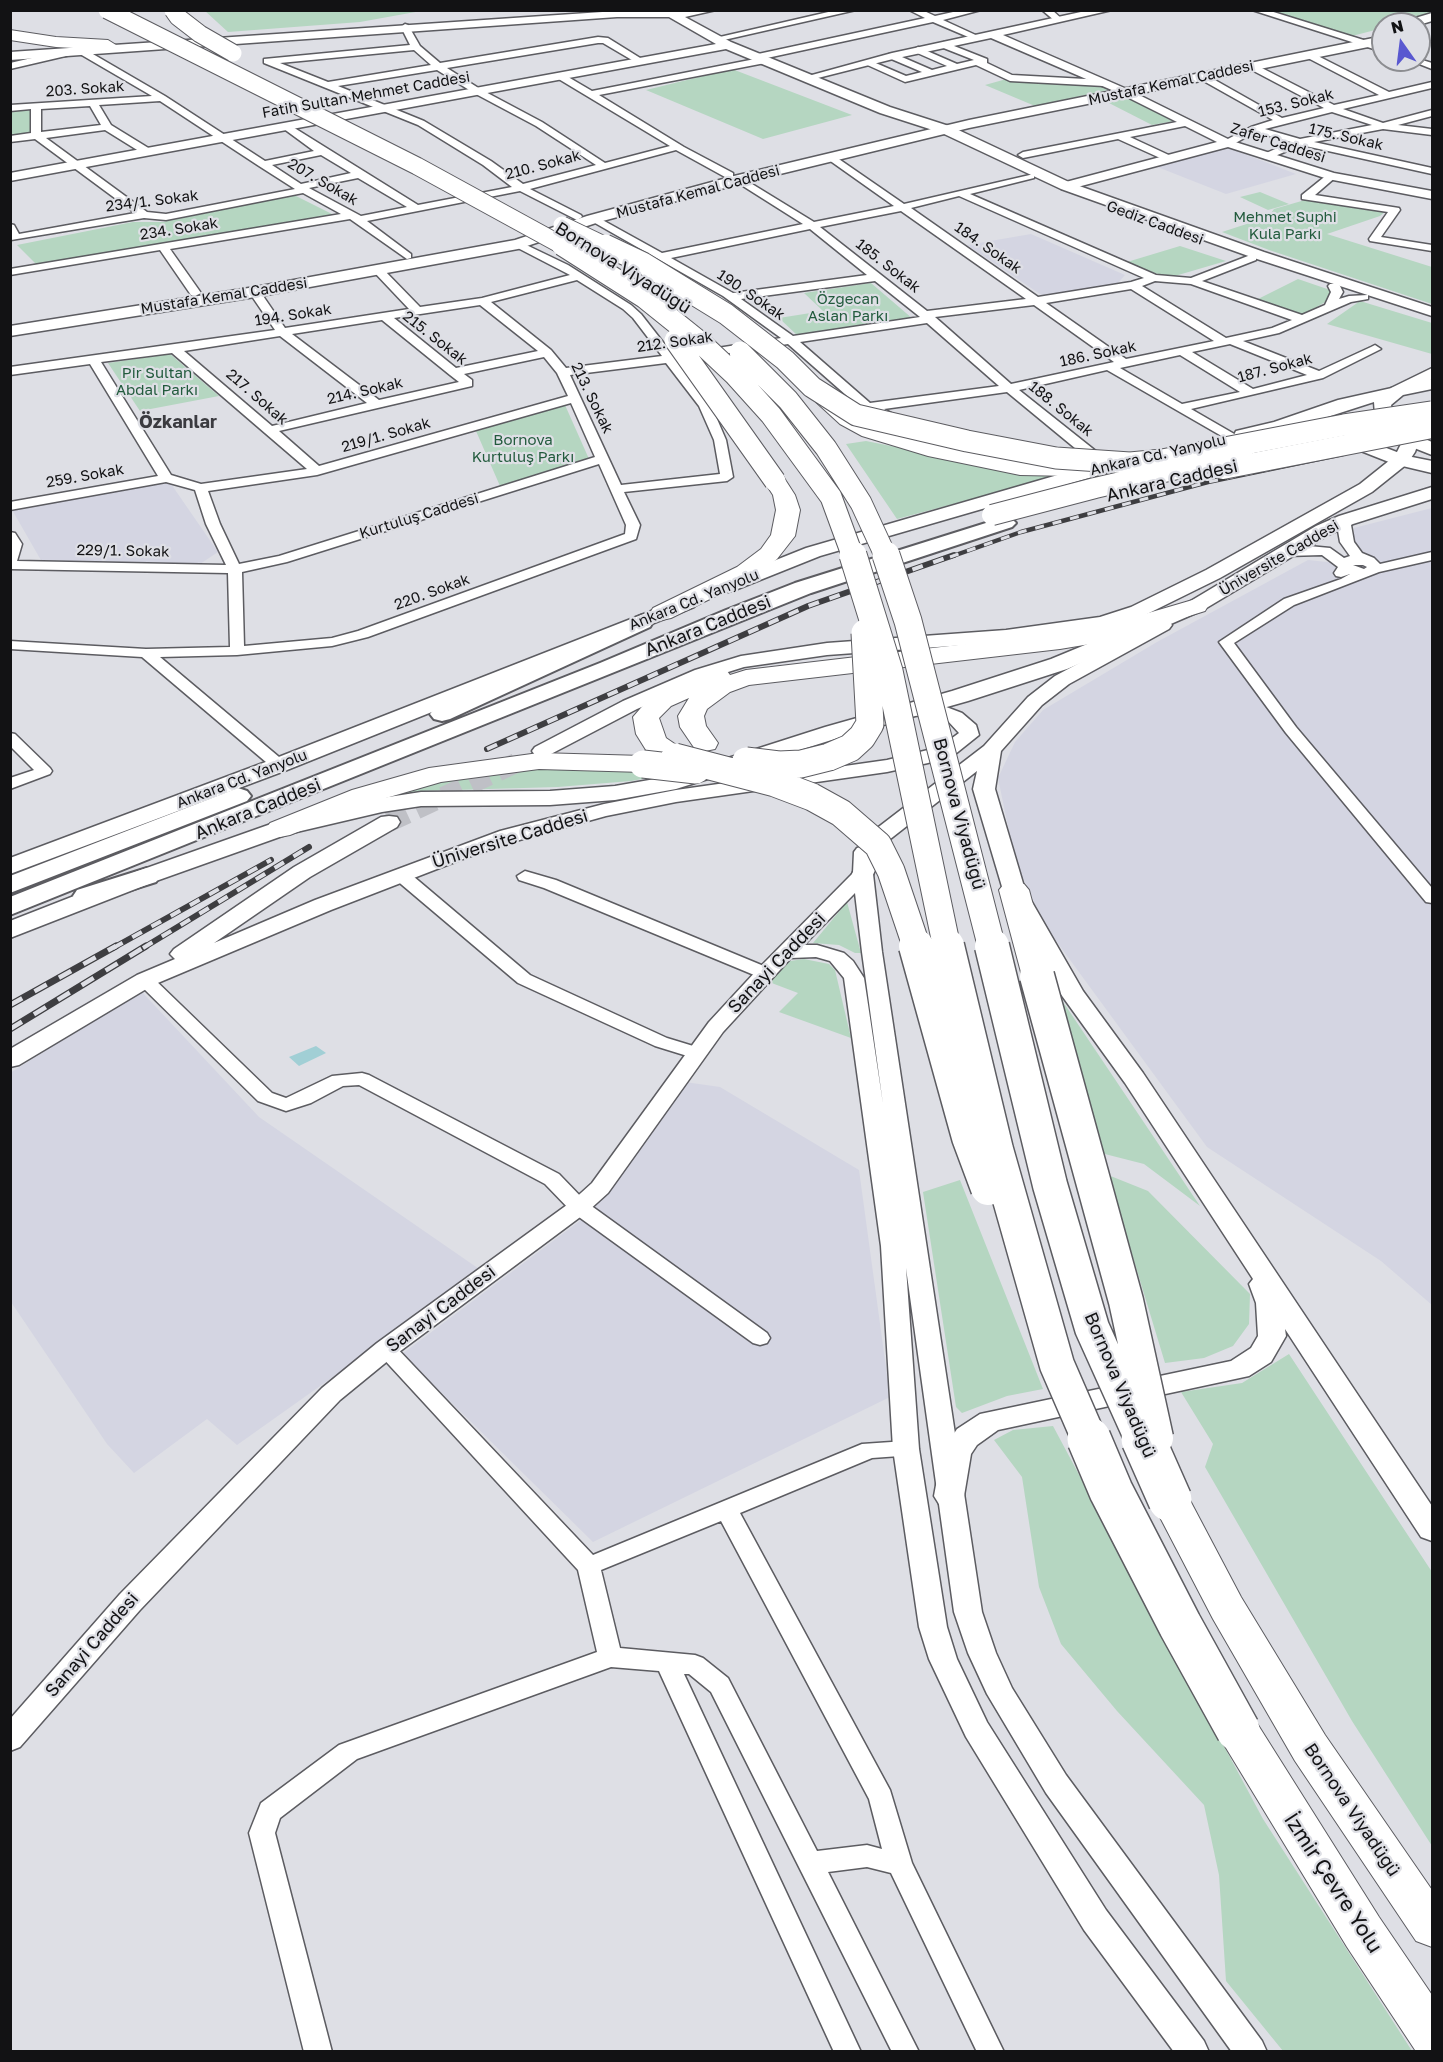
<!DOCTYPE html>
<html>
<head>
<meta charset="utf-8">
<style>
  body { margin:0 }
  #map { position:relative; width:1443px; height:2062px; overflow:hidden; background:#dedfe5; font-family:"Golos Text",sans-serif }
  canvas { display:block }
  .frame { position:absolute; inset:0; border:12px solid #121214; pointer-events:none }
  .north { position:absolute; left:1371px; top:12px; width:60px; height:60px; box-sizing:border-box; background:#dedfe5; border:2px solid #8c8d91; border-radius:50%; rotate:346deg; font-size:16px; font-weight:700; line-height:24px; text-align:center; color:#121214 }
  .north::after { content:''; display:block; margin:auto; width:21px; height:27px; background:#5958d0; clip-path:polygon(50% 0,100% 100%,50% 72%,0 100%) }
</style>
</head>
<body>
<div id="map">
<canvas width="1443" height="2062"></canvas>
<div class="frame"></div>
<div class="north">N</div>
</div>
<script>
const c = document.querySelector('canvas').getContext('2d');
c.lineJoin = 'round';
function fillPath(path, color) { c.fillStyle = color; c.fill(path, 'evenodd'); }
const shape = rows => new Path2D(rows.map(r => 'M' + r).join(''));
function strokePath(path, color, width, dash) { c.strokeStyle = color; c.lineWidth = width; c.lineCap = dash ? 'butt' : 'round'; c.setLineDash(dash || []); c.stroke(path); }
function label(font, color, halo, rows, align = 'center') {
  c.font = font + ' "Golos Text",sans-serif'; c.lineWidth = 4.5; c.setLineDash([]); c.textBaseline = 'middle'; c.strokeStyle = halo; c.fillStyle = color; for (const [text, x, y, turn = 0] of rows) {
    c.save(); c.translate(x, y); c.rotate((+turn || 0) * Math.PI / 180); c.textAlign = isNaN(turn) ? turn : align; if (halo) c.strokeText(text, 0, 0); c.fillText(text, 0, 0); c.restore();
  }
}
fillPath(shape([
  [1224,146,1296,174,1226,194,1155,166],
  [1031,234,1125,275,1118,283,1043,296,967,245],
  [169,481,218,552,200,564,42,562,11,508],
  [1432,508,1432,1305,1381,1261,1207,1147,1043,923,1015,860,998,778,1015,742,1043,710,1157,642,1308,560,1327,562,1357,552,1354,543,1354,528],
  [141,991,259,1117,482,1271,237,1445,207,1419,134,1473,107,1444,11,1302,10,1073],
  [685,1082,720,1087,859,1170,890,1397,593,1542,402,1354,581,1220]
]), '#d4d5e2');
fillPath(shape([
  [1432,10,1432,14,1396,24,1383,24,1383,28,1352,36,1308,26,1259,11],
  [205,11,421,11,360,22,228,32],
  [732,69,852,115,763,139,646,90],
  [1010,78,1104,83,1117,88,1035,106,985,85],
  [1128,98,1174,121,1152,125,1107,102],
  [32,110,35,134,11,136,11,111],
  [1260,192,1289,204,1268,210,1240,197],
  [294,195,336,216,37,265,17,245,133,222,163,222],
  [1305,200,1386,211,1380,216,1327,234,1432,267,1432,304,1269,250,1222,232,1268,217,1274,209],
  [1180,246,1226,261,1168,278,1127,262],
  [1298,279,1333,291,1327,301,1301,316,1256,300],
  [871,283,913,319,799,337,779,318,823,311,804,293],
  [1360,301,1432,323,1432,354,1327,324],
  [170,354,219,396,140,411,108,363],
  [565,405,589,459,500,486,476,431],
  [866,441,1021,472,1066,474,897,519,846,444],
  [562,763,664,775,631,781,558,787,421,791,378,799,410,785],
  [847,902,861,953,855,953,839,945,813,943],
  [804,959,829,964,835,970,851,1038,779,1012,798,993,769,982,790,961],
  [1049,981,1200,1206,1144,1164,1097,1152],
  [1108,1175,1148,1191,1250,1294,1249,1324,1233,1346,1204,1358,1165,1363],
  [960,1180,1043,1389,1007,1396,962,1413,956,1407,923,1192],
  [1289,1354,1432,1572,1432,1846,1352,1721,1205,1467,1213,1444,1181,1392,1242,1383],
  [1053,1426,1263,1819,1412,2051,1283,2051,1226,1981,1219,1875,1204,1805,1117,1711,1061,1644,1039,1587,1022,1477,994,1440,1013,1430]
]), '#b5d6c1');
fillPath(shape([
  [316,1046,326,1053,299,1066,289,1057]
]), '#a1cfd5');
strokePath(shape([
  [389,822,518,762]
]), '#bfc0c6', 20, [20, 10]);
const minor = shape([
  [837,10,856,10,715,42,711,39,837,10],
  [909,10,922,10,935,16,962,10,981,10,943,20,980,37,973,39,933,22,767,58,770,60,765,63,599,95,684,147,733,173,733,177,725,177,676,150,530,189,581,215,582,217,577,220,520,191,367,221,411,254,411,258,407,259,350,219,170,249,201,293,195,296,191,295,160,250,10,275,10,269,341,214,303,193,166,220,144,218,11,240,10,224,14,225,19,234,135,213,35,139,10,142,10,136,31,133,31,109,10,111,10,105,152,96,80,54,80,50,86,50,165,96,265,161,314,151,280,126,288,124,418,205,512,187,483,165,418,125,264,63,264,59,410,45,401,27,405,24,408,25,420,46,440,63,598,37,608,38,645,61,637,63,603,43,598,43,447,68,480,89,542,122,605,163,670,146,557,78,557,74,563,74,592,91,755,59,753,57,758,54,925,18,909,10],
  [414,50,431,65,328,82,280,63,414,50],
  [437,70,474,93,536,126,596,165,523,184,491,161,424,121,338,86,437,70],
  [160,101,259,166,295,189,166,214,147,212,46,138,105,130,142,153,150,153,150,149,111,125,99,105,160,101],
  [90,106,101,125,41,132,41,109,90,106],
  [321,155,351,173,301,184,272,165,321,155],
  [358,178,407,207,361,216,309,188,358,178],
  [1042,10,1052,10,1062,19,1055,21,1042,10],
  [1252,10,1267,10,1383,46,1383,52,1252,10],
  [944,42,987,59,987,63,1012,75,1104,80,1109,83,1104,86,1010,81,976,65,905,82,863,63,871,61,906,76,922,72,889,58,889,54,895,54,932,70,947,66,915,52,913,50,918,47,957,64,974,60,941,47,939,45,944,42],
  [67,50,70,51,70,55,10,69,10,63,67,50],
  [1306,53,1312,53,1389,92,1432,82,1432,88,1343,109,1383,123,1432,110,1432,116,1398,125,1432,129,1432,135,1383,129,1314,142,1432,168,1432,174,1301,145,1268,159,1264,158,1264,154,1291,142,1255,132,1232,145,1224,145,1224,141,1251,127,1273,120,1200,79,1200,75,1206,75,1282,118,1324,108,1248,68,1248,64,1254,64,1334,105,1379,95,1306,57,1306,53],
  [1332,112,1372,125,1300,139,1265,129,1332,112],
  [1419,59,1432,63,1432,69,1409,60,1419,59],
  [1187,120,1192,123,1190,125,1130,137,1173,157,1174,159,1169,162,1118,139,1023,158,1018,155,1023,152,1187,120],
  [833,155,904,204,1034,174,1034,178,970,194,1156,275,1191,278,1248,256,1256,256,1256,260,1202,281,1302,315,1325,305,1331,292,1328,286,1330,284,1338,284,1340,286,1343,292,1339,299,1349,296,1368,295,1368,299,1351,302,1279,333,1243,341,1319,371,1371,347,1375,345,1381,349,1323,378,1191,409,1236,435,1238,438,1236,441,1232,442,1107,370,1019,390,1097,452,1098,455,1092,459,1087,458,1007,392,884,409,893,414,887,418,863,410,788,344,677,361,711,405,726,440,733,477,727,481,624,492,640,525,636,539,368,637,332,646,237,655,160,657,285,762,287,765,279,770,273,768,142,657,10,649,10,641,146,649,230,647,228,573,10,569,10,532,15,533,22,544,17,561,226,565,206,524,195,490,166,482,10,510,10,502,158,476,90,364,10,375,10,367,275,330,249,292,255,289,259,290,285,328,409,309,374,272,372,270,378,267,382,268,420,307,482,298,570,275,514,246,513,244,518,241,568,265,631,305,641,314,673,355,781,338,723,296,588,219,593,216,597,217,662,253,803,224,735,181,734,179,739,176,814,222,894,206,829,160,829,156,833,155],
  [959,196,1144,278,1131,282,1038,297,911,208,959,196],
  [901,211,1026,299,927,311,820,227,901,211],
  [810,229,867,275,733,293,671,258,810,229],
  [577,280,623,309,633,318,662,356,566,368,551,350,491,302,577,280],
  [875,281,920,317,793,336,741,299,875,281],
  [1155,281,1191,284,1292,320,1272,328,1226,338,1142,286,1155,281],
  [1131,289,1214,341,1126,359,1046,303,1131,289],
  [480,305,538,351,456,368,394,318,480,305],
  [1034,305,1114,362,1011,384,935,317,1034,305],
  [382,320,450,375,459,382,379,400,292,334,382,320],
  [927,323,999,386,870,403,800,342,927,323],
  [280,336,367,403,272,426,184,351,280,336],
  [1230,344,1307,375,1253,389,1192,352,1230,344],
  [172,353,265,433,307,469,201,484,171,475,101,362,172,353],
  [1180,355,1240,392,1182,404,1120,368,1180,355],
  [544,357,557,373,568,396,319,466,279,431,472,386,472,380,464,374,544,357],
  [666,363,699,406,714,440,720,474,621,485,570,375,666,363],
  [571,403,595,457,279,556,239,564,220,524,208,491,317,475,571,403],
  [599,464,626,525,625,534,358,631,332,638,244,646,242,572,287,562,599,464],
  [1328,174,1337,176,1315,195,1399,208,1400,210,1381,237,1432,245,1432,251,1370,241,1369,239,1388,212,1302,199,1302,195,1328,174],
  [1346,516,1353,520,1351,525,1354,542,1362,553,1374,558,1380,564,1432,552,1432,560,1379,572,1294,605,1234,643,1296,727,1432,888,1432,903,1426,902,1286,733,1219,642,1284,599,1341,579,1350,574,1341,577,1336,576,1334,573,1338,567,1322,555,1286,556,1279,552,1286,548,1309,546,1330,548,1344,558,1350,556,1340,542,1337,525,1341,517,1346,516],
  [1353,565,1363,565,1367,567,1364,569,1353,565],
  [10,733,15,734,50,768,52,771,50,774,10,789,10,778,34,770,10,746,10,733],
  [401,870,407,871,530,975,667,1038,703,1049,706,1053,703,1057,697,1059,655,1046,518,983,395,879,393,875,401,870],
  [525,871,556,880,771,969,774,973,771,977,765,978,759,977,544,888,519,880,517,876,525,871],
  [145,975,151,976,272,1093,286,1098,332,1076,362,1073,369,1075,559,1174,586,1202,767,1333,770,1338,767,1343,760,1345,753,1343,572,1212,545,1184,359,1085,343,1086,311,1103,286,1111,258,1101,139,984,136,980,139,976,145,975],
  [386,1342,393,1344,593,1555,862,1444,906,1441,914,1443,917,1449,914,1455,872,1458,740,1513,890,1790,912,1863,1004,2052,977,2052,891,1873,867,1867,828,1872,919,2052,892,2052,711,1692,689,1674,684,1674,861,2052,834,2052,659,1671,611,1667,357,1759,280,1818,275,1833,332,2052,304,2052,249,1833,261,1803,339,1745,597,1652,578,1570,379,1354,376,1349,379,1344,386,1342],
  [721,1521,869,1799,882,1849,867,1845,817,1851,728,1678,703,1658,695,1655,620,1648,601,1570,721,1521]
]);
const tertiary = shape([
  [1090,10,1112,10,1003,35,1129,90,1232,141,1334,173,1432,191,1432,199,1328,179,1228,147,1070,189,1062,189,1062,183,1217,142,1121,94,991,38,893,59,806,81,801,78,892,53,1090,10],
  [864,846,871,848,874,852,873,874,882,952,982,1612,996,1653,1012,1688,1066,1775,1262,2041,1267,2052,1232,2052,1046,1793,987,1694,968,1653,954,1612,906,1268,919,1449,947,1627,957,1659,987,1722,1106,1910,1204,2041,1209,2052,1174,2052,1084,1930,966,1737,929,1659,919,1627,893,1449,881,1246,844,978,830,961,816,957,791,958,723,1032,608,1193,587,1212,395,1355,340,1400,140,1610,20,1747,10,1751,10,1719,120,1594,322,1388,377,1343,571,1202,592,1183,709,1022,758,969,853,873,854,852,857,848,864,846],
  [855,893,862,952,883,1104,864,978,853,961,844,953,817,945,804,945,855,893]
]);
const secondary = shape([
  [716,10,685,17,731,42,890,107,952,127,1071,183,1264,252,1432,307,1432,316,1254,258,1061,189,942,133,880,113,726,49,10,181,10,173,716,44,669,17,617,17,10,60,10,52,617,11,716,10],
  [1432,368,1432,379,1403,394,1397,396,1389,391,1391,388,1432,368],
  [1411,435,1419,440,1415,452,1407,464,1372,492,1220,578,1145,615,1103,628,1006,642,827,655,744,667,709,678,637,709,549,755,542,757,535,755,532,751,535,747,623,701,695,670,741,656,827,643,1006,630,1100,617,1131,607,1206,570,1360,484,1395,456,1405,436,1411,435],
  [1162,619,1169,621,1172,625,1169,629,1069,684,1042,705,1001,751,995,789,1025,890,1083,991,1143,1073,1432,1506,1432,1541,1421,1537,1285,1329,1286,1336,1271,1362,1249,1376,998,1430,977,1445,971,1454,964,1496,959,1504,949,1507,939,1504,934,1496,942,1452,957,1429,980,1414,1231,1361,1251,1348,1258,1336,1256,1303,1249,1284,1253,1279,1125,1083,1060,993,1003,890,973,789,977,771,889,840,871,879,863,881,855,879,852,874,872,832,984,746,1028,697,1055,676,1162,619],
  [913,705,941,705,962,713,976,725,979,735,954,755,928,763,887,772,676,802,606,816,516,841,468,857,331,910,153,985,19,1065,10,1067,10,1049,137,975,175,959,170,954,174,949,294,867,381,817,389,816,397,817,400,822,397,827,310,877,214,943,315,900,500,831,604,804,676,790,887,760,940,747,959,733,948,721,938,717,906,715,903,711,906,707,913,705]
]);
const primary = shape([
  [1432,13,1432,21,1419,25,1403,24,1405,21,1432,13],
  [1383,36,1383,44,969,128,743,183,599,222,518,249,255,297,10,336,10,326,255,287,515,240,587,216,734,176,969,120,1383,36],
  [1432,379,1432,389,1403,395,1391,405,1393,414,1402,424,1418,436,1432,442,1432,455,1404,444,1388,432,1375,415,1374,402,1287,430,1243,441,1236,439,1234,435,1236,431,1274,422,1338,400,1432,379],
  [1340,430,1407,456,1432,461,1432,473,1394,464,1333,440,1331,436,1333,432,1340,430],
  [1106,461,1113,463,1116,467,1113,471,820,556,735,590,728,592,721,590,718,586,721,582,806,548,1106,461],
  [1432,487,1432,499,1353,524,1330,534,1203,610,1067,669,968,701,841,737,676,789,615,800,550,805,421,806,382,812,288,834,156,881,10,938,10,921,138,871,271,824,382,798,421,792,550,791,615,786,672,776,825,727,952,691,1051,659,1189,602,1316,526,1339,516,1432,487],
  [687,597,694,599,698,603,694,607,287,770,10,874,10,858,271,760,687,597]
]);
const trunk = shape([
  [1005,517,1012,519,1016,523,1012,527,811,593,10,915,10,897,600,663,726,610,795,583,1005,517],
  [642,615,650,617,653,622,650,627,450,719,442,721,434,719,430,714,434,709,642,615],
  [238,788,247,791,251,796,247,801,10,893,10,876,238,788],
  [147,868,156,870,160,876,156,882,86,904,77,902,73,896,77,890,147,868]
]);
const motorway = shape([
  [10,30,56,37,108,40,116,45,108,50,56,47,10,40,10,30],
  [827,396,835,397,856,414,878,426,933,443,1020,461,1074,462,1111,456,1119,458,1122,463,1119,468,1074,476,1020,475,928,456,862,436,840,424,816,402,819,397,827,396],
  [775,474,783,476,786,481,795,495,800,510,795,536,777,559,755,577,671,618,662,620,653,618,650,613,653,608,737,567,761,549,771,535,776,510,773,495,764,481,767,476,775,474],
  [1196,599,1205,601,1208,606,1205,611,1108,641,1060,649,749,685,730,692,707,709,704,716,706,726,718,743,715,749,705,751,695,749,680,727,678,716,689,698,671,706,659,718,666,738,685,751,689,757,685,763,675,765,665,763,646,750,636,734,633,717,653,694,718,668,727,671,730,675,746,670,1060,633,1104,626,1196,599],
  [539,753,643,756,653,758,657,764,653,770,643,772,539,769,441,782,372,802,290,835,280,837,270,835,266,829,270,823,352,790,429,768,539,753],
  [1014,881,1024,884,1029,890,1052,976,1048,982,1037,985,1026,982,1022,976,999,890,1004,884,1014,881],
  [1170,1485,1184,1489,1241,1597,1325,1735,1432,1890,1432,1947,1416,1941,1295,1761,1213,1619,1151,1500,1156,1489,1170,1485],
  [1238,1712,1253,1717,1379,1917,1432,1995,1432,2052,1415,2050,1347,1947,1223,1743,1217,1730,1223,1717,1238,1712]
]);
strokePath(minor, '#5c5c61', 3);
strokePath(tertiary, '#5c5c61', 3);
strokePath(secondary, '#5c5c61', 3);
strokePath(primary, '#5c5c61', 3);
strokePath(trunk, '#5c5c61', 4);
strokePath(motorway, '#5c5c61', 2);
fillPath(minor, '#fff');
fillPath(tertiary, '#fff');
fillPath(secondary, '#fff');
fillPath(primary, '#fff');
fillPath(trunk, '#fff');
fillPath(motorway, '#fff');
const railFar2 = shape([
  [950,557,1021,532,1208,482,1343,454]
]);
const railFar1 = shape([
  [487,749,808,606,954,555],
  [113,948,271,860],
  [143,948,309,847]
]);
const rail = shape([
  [10,1005,116,946],
  [10,1029,146,946]
]);
strokePath(railFar2, '#3e3e41', 4.5);
strokePath(railFar1, '#3e3e41', 6);
strokePath(rail, '#3e3e41', 7);
strokePath(railFar2, '#dedfe5', 3, [9]);
strokePath(railFar1, '#dedfe5', 4, [11]);
strokePath(rail, '#dedfe5', 4.5, [14]);
const trunkBridge = shape([
  [1223,469,1432,428],
  [992,515,1095,488,1242,454]
]);
const motorwayBridgeFar4 = shape([
  [107,10,417,166,565,247],
  [173,10,178,17,200,34,233,53],
  [562,225,608,247]
]);
const motorwayBridgeFar3 = shape([
  [562,245,645,298,701,343,734,374,771,415,831,497,853,557],
  [605,245,643,263,726,314,785,360,812,387,856,415,967,441,1056,458,1130,463,1162,460,1344,425,1432,412],
  [675,340,775,481],
  [740,352,788,400,826,448,861,503,886,557]
]);
const motorwayBridgeFar2 = shape([
  [853,555,889,671,947,948],
  [886,555,908,621,992,948],
  [675,757,775,783,812,797,841,813,878,845,891,871,917,948],
  [746,761,779,765,801,764,829,757,850,748,862,737,870,724,865,633],
  [643,764,696,770]
]);
const motorwayBridgeFar1 = shape([
  [916,946,969,1137,988,1188],
  [947,946,996,1150,1057,1365,1090,1441],
  [992,946,1050,1185,1092,1328,1143,1441],
  [1037,976,1126,1301,1156,1438]
]);
const motorwayBridge = shape([
  [1089,1439,1111,1491,1180,1625,1238,1730],
  [1143,1439,1170,1500]
]);
strokePath(trunkBridge, '#5c5c61', 22, []);
strokePath(motorwayBridgeFar4, '#5c5c61', 19, []);
strokePath(motorwayBridgeFar3, '#5c5c61', 23, []);
strokePath(motorwayBridgeFar2, '#5c5c61', 29, []);
strokePath(motorwayBridgeFar1, '#5c5c61', 37, []);
strokePath(motorwayBridge, '#5c5c61', 46, []);
strokePath(trunkBridge, '#fff', 20);
strokePath(motorwayBridgeFar4, '#fff', 17);
strokePath(motorwayBridgeFar3, '#fff', 21);
strokePath(motorwayBridgeFar2, '#fff', 27);
strokePath(motorwayBridgeFar1, '#fff', 34);
strokePath(motorwayBridge, '#fff', 43);
label('15px', '#121214', '#dedfe5', [
  ["Mustafa Kemal Caddesi",1171,83,-12],
  ["203. Sokak",85,89,-4],
  ["Fatih Sultan Mehmet Caddesi",366,95,-10],
  ["153. Sokak",1296,103,-14],
  ["175. Sokak",1346,137,13],
  ["Zafer Caddesi",1278,143,18],
  ["210. Sokak",543,165,-15],
  ["207. Sokak",323,182,30],
  ["Mustafa Kemal Caddesi",698,192,-15],
  ["234/1. Sokak",152,201,-7],
  ["Gediz Caddesi",1155,223,20],
  ["234. Sokak",179,229,-9],
  ["184. Sokak",988,248,35],
  ["185. Sokak",888,266,38],
  ["190. Sokak",751,295,34],
  ["Mustafa Kemal Caddesi",224,296,-9],
  ["194. Sokak",293,315,-9],
  ["215. Sokak",435,338,38],
  ["212. Sokak",675,342,-8],
  ["186. Sokak",1098,354,-12],
  ["187. Sokak",1275,368,-15],
  ["214. Sokak",365,391,-13],
  ["217. Sokak",257,397,41],
  ["213. Sokak",592,398,64],
  ["188. Sokak",1061,409,39],
  ["219/1. Sokak",386,435,-16],
  ["Ankara Cd. Yanyolu",1158,455,-13],
  ["259. Sokak",85,476,-10],
  ["Kurtuluş Caddesi",419,516,-17],
  ["229/1. Sokak",123,551,1],
  ["Üniversite Caddesi",1279,558,-30],
  ["220. Sokak",432,592,-20],
  ["Ankara Cd. Yanyolu",694,600,-22],
  ["Ankara Cd. Yanyolu",242,779,-21]
]);
label('15px', '#225b3d', '#dedfe5', [
  ["Mehmet Suphi",1285,217],
  ["Kula Parkı",1285,234],
  ["Özgecan",848,299],
  ["Aslan Parkı",848,316],
  ["Pir Sultan",157,373],
  ["Abdal Parkı",157,390],
  ["Bornova",523,440],
  ["Kurtuluş Parkı",523,457]
]);
label('18px', '#121214', '#dedfe5', [
  ["Bornova Viyadüğü",623,268,32],
  ["Ankara Caddesi",1172,481,-13],
  ["Ankara Caddesi",708,626,-22],
  ["Ankara Caddesi",258,809,-22],
  ["Bornova Viyadüğü",959,814,75],
  ["Üniversite Caddesi",510,839,-17],
  ["Sanayi Caddesi",777,963,-46],
  ["Sanayi Caddesi",441,1309,-37],
  ["Bornova Viyadüğü",1120,1385,67],
  ["Sanayi Caddesi",92,1645,-49],
  ["Bornova Viyadüğü",1352,1810,56]
]);
label('bold 18px', '#3b3b40', '#dedfe5', [
  ["Özkanlar",178,422]
]);
label('21px', '#121214', '#dedfe5', [
  ["İzmir Çevre Yolu",1333,1883,57]
]);
</script>
</body>
</html>
